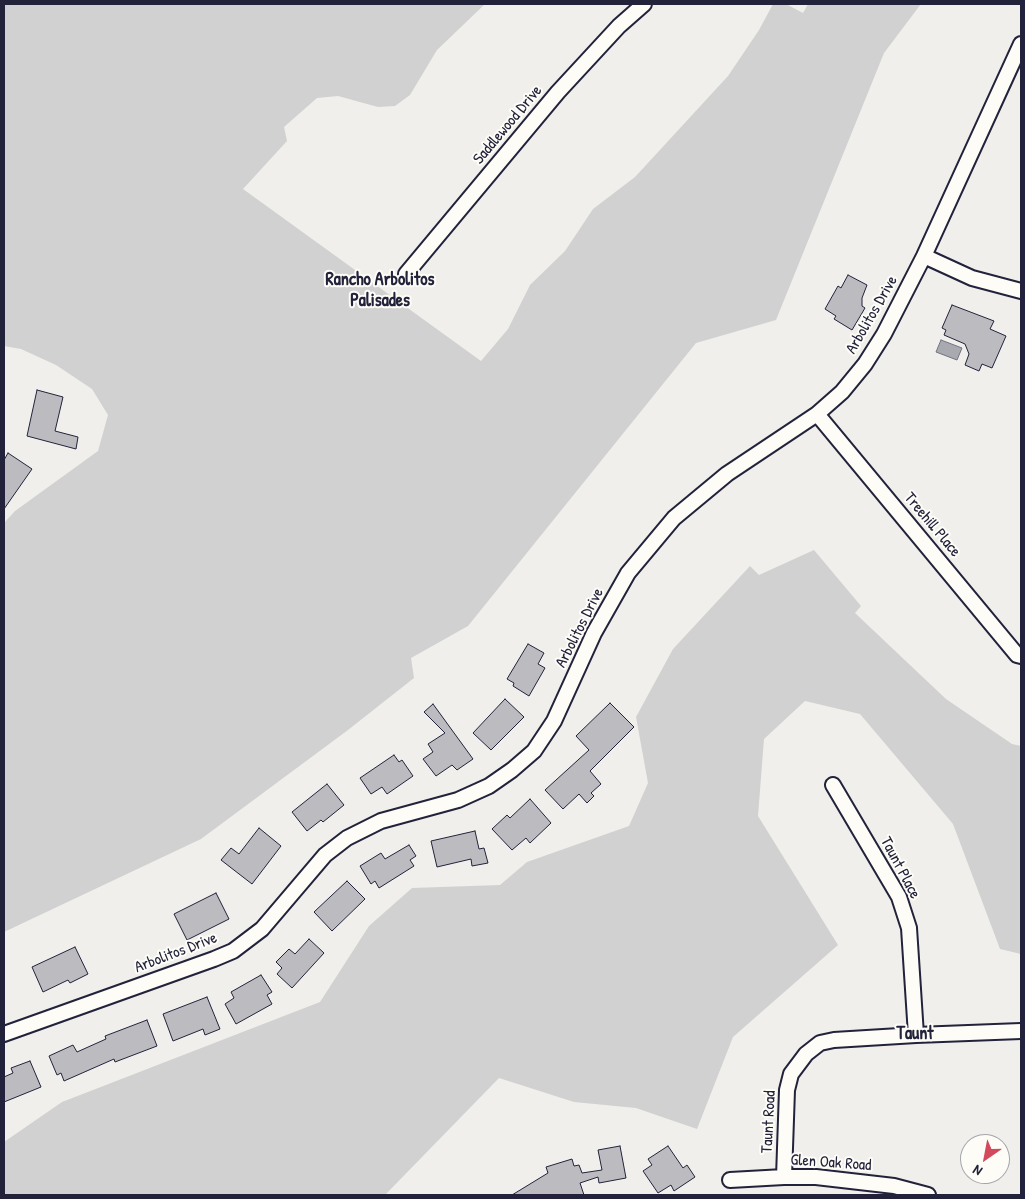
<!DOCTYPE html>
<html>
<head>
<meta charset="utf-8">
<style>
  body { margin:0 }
  #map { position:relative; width:1025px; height:1199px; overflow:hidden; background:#f0efec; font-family:"Patrick Hand",sans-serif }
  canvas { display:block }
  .frame { position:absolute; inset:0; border:5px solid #22223b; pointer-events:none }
  .north { position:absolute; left:960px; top:1134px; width:50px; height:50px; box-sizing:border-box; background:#fdfcf7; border:1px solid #a5a5ac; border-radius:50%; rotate:213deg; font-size:14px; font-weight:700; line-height:20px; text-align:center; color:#22223b }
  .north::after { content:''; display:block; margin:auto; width:18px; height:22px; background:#d1495b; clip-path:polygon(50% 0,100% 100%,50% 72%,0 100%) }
</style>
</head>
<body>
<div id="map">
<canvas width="1025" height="1199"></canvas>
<div class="frame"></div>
<div class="north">N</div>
</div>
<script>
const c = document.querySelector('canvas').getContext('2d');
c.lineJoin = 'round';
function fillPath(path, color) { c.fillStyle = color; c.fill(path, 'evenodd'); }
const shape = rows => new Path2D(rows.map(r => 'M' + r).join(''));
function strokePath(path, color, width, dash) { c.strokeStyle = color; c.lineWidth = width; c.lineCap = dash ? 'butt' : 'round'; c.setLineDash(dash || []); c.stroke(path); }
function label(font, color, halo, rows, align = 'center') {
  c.font = font + ' "Patrick Hand",sans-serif'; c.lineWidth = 4; c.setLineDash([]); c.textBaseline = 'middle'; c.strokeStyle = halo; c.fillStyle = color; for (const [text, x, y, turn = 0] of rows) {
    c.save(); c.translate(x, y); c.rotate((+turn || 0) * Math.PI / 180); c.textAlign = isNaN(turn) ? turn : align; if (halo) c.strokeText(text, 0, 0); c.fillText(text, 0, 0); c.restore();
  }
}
fillPath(shape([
  [4,4,485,4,437,50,410,95,395,106,378,107,338,96,317,98,284,127,287,141,243,189,481,361,508,329,530,285,565,251,593,209,635,177,728,76,759,30,773,4,786,4,803,13,808,4,921,4,884,53,776,320,696,343,468,626,411,658,414,678,348,730,201,839,4,932,4,523,15,511,98,451,108,415,92,389,56,365,21,349,4,346],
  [814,550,861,606,855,613,946,699,1012,744,1021,746,1021,954,1000,949,953,824,860,714,805,701,764,739,758,816,838,945,733,1037,697,1129,636,1108,574,1102,499,1078,385,1195,4,1195,4,1142,62,1102,320,1002,369,926,412,888,500,885,527,862,629,826,648,783,636,717,673,649,750,566,759,575]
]), '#d2d1d1');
const water = shape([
  [941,340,962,348,957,360,936,352,941,340]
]);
fillPath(water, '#a9a9b0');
strokePath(water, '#737381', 1);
const building = shape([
  [848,275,867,285,862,298,862,306,865,308,852,330,834,319,836,316,825,309,838,286,841,288,848,275],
  [952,305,994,321,990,329,1006,336,992,368,982,364,979,371,965,365,969,354,965,344,944,335,946,330,942,328,952,305],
  [37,390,63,397,55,431,78,437,76,449,27,436,37,390],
  [8,453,32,469,4,509,4,460,8,453],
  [528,644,544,653,538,664,545,668,529,696,513,686,514,683,507,679,528,644],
  [505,699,524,717,491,750,473,733,505,699],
  [610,703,634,727,590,771,601,784,591,793,594,796,587,803,579,794,563,809,545,790,589,750,576,736,610,703],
  [433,704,473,759,457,770,452,765,436,776,423,759,433,752,428,744,445,733,424,712,433,704],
  [394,755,399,762,402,760,413,776,387,794,382,787,371,794,360,778,394,755],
  [327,784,344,805,323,822,321,820,307,831,292,812,327,784],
  [530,799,551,823,530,843,526,838,512,850,492,829,507,815,510,818,530,799],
  [259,828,281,846,252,884,221,860,231,848,239,854,259,828],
  [475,831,479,849,484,848,488,863,472,866,471,859,437,867,431,841,475,831],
  [409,845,416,856,410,860,414,866,379,888,375,881,371,884,360,866,381,853,385,859,409,845],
  [347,881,365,899,332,931,314,912,347,881],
  [216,893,229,919,187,940,174,914,216,893],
  [309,939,324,953,292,988,277,974,282,968,276,962,289,949,295,954,309,939],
  [75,947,88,974,70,983,68,980,43,992,32,967,75,947],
  [261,975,272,992,267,995,272,1004,236,1024,225,1004,234,998,231,992,261,975],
  [207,997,220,1029,205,1035,203,1029,173,1041,163,1014,207,997],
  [147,1020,157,1046,115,1062,114,1059,64,1081,61,1073,57,1075,49,1056,73,1045,77,1052,106,1039,105,1036,147,1020],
  [30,1061,41,1087,4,1102,4,1077,13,1073,11,1068,30,1061],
  [620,1146,626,1178,599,1183,598,1177,580,1183,584,1195,512,1195,548,1173,546,1167,572,1159,574,1166,579,1165,582,1173,602,1170,598,1150,620,1146],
  [668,1146,683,1168,687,1165,695,1177,674,1191,671,1185,658,1193,643,1171,652,1165,648,1159,668,1146]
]);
fillPath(building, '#bcbcc0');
strokePath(building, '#22223b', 1);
const minor = shape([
  [924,256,972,278,1021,291],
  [406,274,558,92,619,26,644,4],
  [817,414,1017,655,1021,656],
  [833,785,899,897,909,928,916,1035],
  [4,1034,214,959,233,951,262,929,325,855,347,838,381,821,458,800,489,786,512,770,534,751,554,721,594,633,628,573,674,518,727,474,817,414,842,392,865,364,884,334,924,256,1021,44],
  [784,1177,787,1090,791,1074,806,1054,820,1043,834,1040,916,1035,1021,1031],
  [730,1180,784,1177,816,1177,894,1186,928,1195]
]);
strokePath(minor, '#22223b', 18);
strokePath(minor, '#fdfcf7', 14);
label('16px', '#22223b', '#fdfcf7', [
  ["Saddlewood Drive",508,125,-50],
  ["Arbolitos Drive",872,315,-60],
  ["Treehill Place",932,525,50],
  ["Arbolitos Drive",580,628,-63],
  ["Taunt Place",900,868,62],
  ["Arbolitos Drive",176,953,-21],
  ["Taunt Road",769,1122,-87],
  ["Glen Oak Road",831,1163,4]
]);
label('bold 18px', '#22223b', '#fdfcf7', [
  ["Rancho Arbolitos",380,280],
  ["Palisades",380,301],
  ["Taunt",915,1034]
]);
</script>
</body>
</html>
